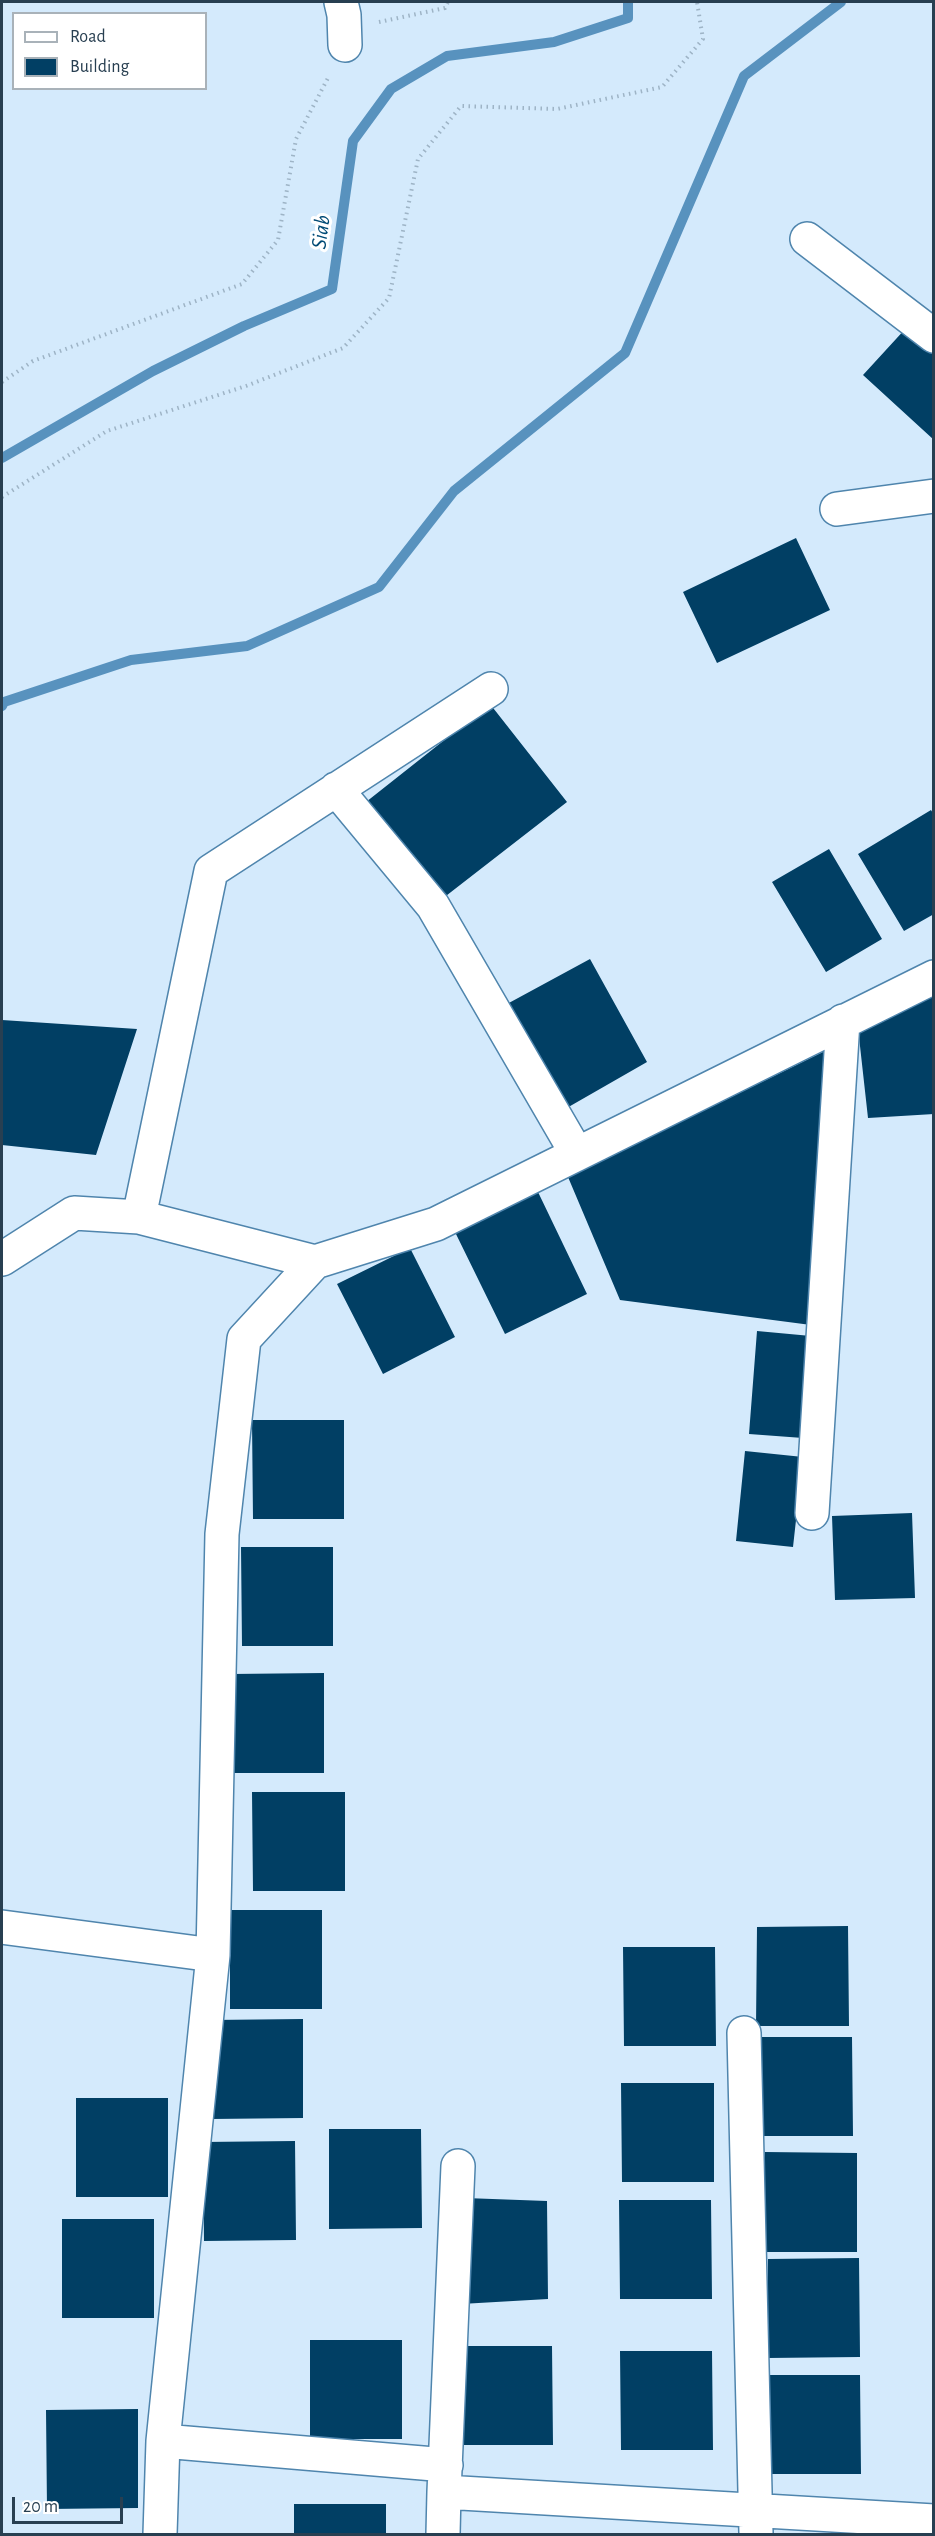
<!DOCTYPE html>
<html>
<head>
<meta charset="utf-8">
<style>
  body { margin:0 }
  #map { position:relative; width:935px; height:2536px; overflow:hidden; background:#d4eafc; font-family:"Alegreya Sans",sans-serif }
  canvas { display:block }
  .frame { position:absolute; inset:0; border:3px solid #283f51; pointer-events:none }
  .legend { position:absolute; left:12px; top:12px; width:195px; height:78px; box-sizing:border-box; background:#fff; border:2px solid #a9b2b9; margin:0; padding:8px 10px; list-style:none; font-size:18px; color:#283f51 }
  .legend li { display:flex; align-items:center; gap:12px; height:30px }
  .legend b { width:30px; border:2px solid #a9b2b9 }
  .scale { position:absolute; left:12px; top:2497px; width:111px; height:27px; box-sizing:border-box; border:3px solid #283f51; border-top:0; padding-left:8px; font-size:18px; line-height:21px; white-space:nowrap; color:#283f51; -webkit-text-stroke:4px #fff; paint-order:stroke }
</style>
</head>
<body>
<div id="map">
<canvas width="935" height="2536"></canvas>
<div class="frame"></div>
<ul class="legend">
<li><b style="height:8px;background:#fff"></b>Road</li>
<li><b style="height:16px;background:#013f64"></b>Building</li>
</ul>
<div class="scale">20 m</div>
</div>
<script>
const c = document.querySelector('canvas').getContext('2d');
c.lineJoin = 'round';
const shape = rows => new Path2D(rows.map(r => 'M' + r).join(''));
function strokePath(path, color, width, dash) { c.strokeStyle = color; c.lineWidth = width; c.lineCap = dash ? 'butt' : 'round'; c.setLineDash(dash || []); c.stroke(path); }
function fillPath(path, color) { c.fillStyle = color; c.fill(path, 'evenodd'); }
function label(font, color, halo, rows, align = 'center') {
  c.font = font + ' "Alegreya Sans",sans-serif'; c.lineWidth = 6; c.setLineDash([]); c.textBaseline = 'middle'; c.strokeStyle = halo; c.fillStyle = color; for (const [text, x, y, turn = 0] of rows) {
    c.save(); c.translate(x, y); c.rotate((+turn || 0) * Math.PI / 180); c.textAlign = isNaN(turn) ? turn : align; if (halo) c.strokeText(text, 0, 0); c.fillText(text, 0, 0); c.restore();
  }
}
strokePath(shape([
  [2,458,153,371,244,326,332,289,353,141,391,89,447,56,554,42,628,18,628,2],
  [2,706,4,702,131,660,247,646,379,587,454,491,625,353,744,76,841,2]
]), '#5892be', 10);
fillPath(shape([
  [907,327,934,351,934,440,863,375],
  [796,538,830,610,717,663,683,592],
  [490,704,567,802,442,899,366,802],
  [931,810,934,815,934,914,904,931,858,854],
  [829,849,882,939,826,972,772,882],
  [590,959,647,1062,565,1109,507,1004],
  [934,991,934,1114,868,1118,858,1028],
  [2,1020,137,1029,96,1155,2,1145],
  [831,1048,811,1325,620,1300,568,1177],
  [538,1192,587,1294,505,1334,455,1232],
  [410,1248,455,1337,383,1374,337,1284],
  [757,1331,811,1336,803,1438,749,1434],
  [252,1420,344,1420,344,1519,253,1519],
  [745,1451,803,1457,793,1547,736,1541],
  [912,1513,915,1598,835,1600,832,1516],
  [241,1547,333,1547,333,1646,242,1646],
  [324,1673,324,1773,232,1773,231,1674],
  [252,1792,345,1792,345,1891,253,1891],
  [230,1910,322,1910,322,2009,230,2009],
  [848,1926,849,2026,756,2026,757,1927],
  [623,1947,715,1947,716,2046,624,2046],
  [303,2019,303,2118,211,2119,211,2020],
  [760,2037,852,2037,853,2136,760,2136],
  [621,2083,714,2083,714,2182,622,2182],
  [76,2098,168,2098,168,2197,76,2197],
  [329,2129,421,2129,422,2228,329,2229],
  [295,2141,296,2240,204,2241,203,2142],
  [765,2152,857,2153,857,2252,765,2252],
  [465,2198,547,2201,548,2299,461,2304],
  [619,2200,711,2200,712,2299,620,2299],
  [62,2219,154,2219,154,2318,62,2318],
  [859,2258,860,2357,767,2358,768,2259],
  [310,2340,402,2340,402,2439,310,2439],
  [460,2346,552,2346,553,2445,461,2445],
  [620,2351,712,2351,713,2450,621,2450],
  [768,2375,860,2375,861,2474,768,2474],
  [138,2409,138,2508,47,2509,46,2410],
  [294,2504,386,2504,386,2534,294,2534]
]), '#013f64');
const minor = shape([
  [341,2,344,15,345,45],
  [807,239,934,336],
  [837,509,934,496],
  [336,789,433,906,577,1154],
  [139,1217,211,871,491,689],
  [2,1259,74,1213,139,1217,315,1262,436,1224,934,977],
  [812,1513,843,1021],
  [2,1927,213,1955],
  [744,2033,756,2533],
  [163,2441,446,2465],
  [444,2492,458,2166],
  [160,2534,163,2441,213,1955,222,1534,244,1339,315,1262],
  [443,2534,444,2492,934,2521]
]);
strokePath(minor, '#4f85ad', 36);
strokePath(shape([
  [379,22,445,8,448,2],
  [2,382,33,361,242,284,278,240,296,139,329,76],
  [2,497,107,431,246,386,343,348,389,298,418,159,461,106,557,109,662,87,703,39,697,2]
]), '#9eb4c6', 4, [1.5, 4.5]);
strokePath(minor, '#fff', 33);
label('italic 22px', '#004a75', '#fff', [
  ["Siab",321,232,-82]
]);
</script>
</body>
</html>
